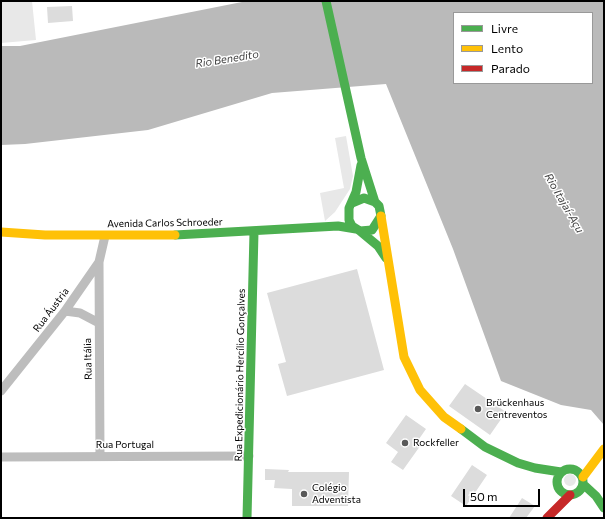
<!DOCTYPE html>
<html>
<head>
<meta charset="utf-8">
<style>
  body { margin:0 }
  #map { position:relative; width:605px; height:519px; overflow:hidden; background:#fff; font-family:Commissioner,sans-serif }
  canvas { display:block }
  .frame { position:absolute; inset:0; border:2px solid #000; pointer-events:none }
  .legend { position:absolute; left:453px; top:12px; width:140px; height:72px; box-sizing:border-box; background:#fff; border:1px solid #999; margin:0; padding:5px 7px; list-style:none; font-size:12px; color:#000 }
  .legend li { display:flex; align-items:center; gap:8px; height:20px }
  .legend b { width:20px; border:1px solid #999 }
  .scale { position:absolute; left:463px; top:489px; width:77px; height:18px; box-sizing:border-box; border:2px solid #000; border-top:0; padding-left:5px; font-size:12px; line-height:14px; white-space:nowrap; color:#000; -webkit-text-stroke:3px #fff; paint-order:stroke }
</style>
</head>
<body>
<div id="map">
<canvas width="605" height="519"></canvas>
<div class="frame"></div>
<ul class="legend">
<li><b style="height:5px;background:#4caf50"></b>Livre</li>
<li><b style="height:5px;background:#ffc107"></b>Lento</li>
<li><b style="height:5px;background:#c62828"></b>Parado</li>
</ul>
<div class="scale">50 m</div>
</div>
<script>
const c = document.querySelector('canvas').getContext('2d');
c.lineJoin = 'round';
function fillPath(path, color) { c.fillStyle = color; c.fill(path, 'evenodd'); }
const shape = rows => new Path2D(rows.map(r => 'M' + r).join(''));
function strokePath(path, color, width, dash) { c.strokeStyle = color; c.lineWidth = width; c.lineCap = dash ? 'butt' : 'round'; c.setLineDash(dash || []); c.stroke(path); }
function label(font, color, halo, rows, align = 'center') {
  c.font = font + ' Commissioner,sans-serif'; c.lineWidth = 3; c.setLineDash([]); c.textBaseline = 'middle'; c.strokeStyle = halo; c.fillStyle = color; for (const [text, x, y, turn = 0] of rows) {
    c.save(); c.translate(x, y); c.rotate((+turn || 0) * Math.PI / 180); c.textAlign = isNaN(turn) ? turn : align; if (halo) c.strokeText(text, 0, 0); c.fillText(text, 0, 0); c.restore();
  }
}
fillPath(shape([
  [32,1,36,40,1,43,1,2],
  [346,136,353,176,350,189,335,212,325,221,320,193,344,188,335,138],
  '564 480a6 6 0 1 1 12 0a6 6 0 1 1-12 0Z'
]), '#e8e8e8');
fillPath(shape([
  [247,1,604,1,604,425,591,410,561,405,501,381,453,249,386,84,272,93,148,130,25,144,1,145,1,46,20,46],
  [454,13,592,13,592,83,454,83]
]), '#bababa');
fillPath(shape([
  [72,6,73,21,48,23,47,7],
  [357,269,384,370,287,396,278,364,286,362,267,293],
  [465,384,506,412,490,435,449,406],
  [406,415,426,429,419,439,423,442,403,470,391,462,398,452,386,443],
  [472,465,487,475,466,506,451,496],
  [265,469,289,470,288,472,349,472,348,506,292,506,292,489,274,488,275,480,265,480],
  [522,498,535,506,526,518,509,518]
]), '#dcdcdc');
strokePath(shape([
  [99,262,100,456],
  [65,311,80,313,99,323],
  [1,391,65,311,99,262,105,236],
  [1,457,249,456]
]), '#bdbdbd', 9);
strokePath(shape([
  [326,1,361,158,375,202],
  [352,203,364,198,375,202,379,206,381,216,372,230,360,231,352,226,349,220,349,208,356,192,361,165],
  [360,231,378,246,386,258],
  [175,235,338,226,356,229],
  [461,429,485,447,518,463,535,468,561,472],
  '557 482a13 13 0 1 1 26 0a13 13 0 1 1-26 0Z',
  [583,484,596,496,604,508],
  [247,518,254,232]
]), '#4caf50', 9);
strokePath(shape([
  [381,216,404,357,420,390,444,417,461,429],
  [1,232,45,235,175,235],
  [583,477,604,449]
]), '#ffc107', 9);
strokePath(shape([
  [547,518,570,495]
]), '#c62828', 9);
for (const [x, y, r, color] of [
  [478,409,4,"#595959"],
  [405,443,4,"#595959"],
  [304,494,4,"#595959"]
]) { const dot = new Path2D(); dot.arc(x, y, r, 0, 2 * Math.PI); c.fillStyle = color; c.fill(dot); strokePath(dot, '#fff', 1.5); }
label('10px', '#000', '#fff', [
  ["Avenida Carlos Schroeder",165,223,-1],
  ["Rua Áustria",51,310,-53],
  ["Rua Itália",88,359,-91],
  ["Rua Expedicionário Hercílio Gonçalves",240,375,-89],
  ["Rua Portugal",125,445]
]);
label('10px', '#000', '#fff', [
  ["Brückenhaus",486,403],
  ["Centreventos",486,415],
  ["Rockfeller",413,443],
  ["Colégio",312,488],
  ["Adventista",312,500]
], 'left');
label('italic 11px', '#3e3e3e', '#fff', [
  ["Rio Benedito",227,59,-9],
  ["Rio Itajaí-Açu",564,203,60]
]);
</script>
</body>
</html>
